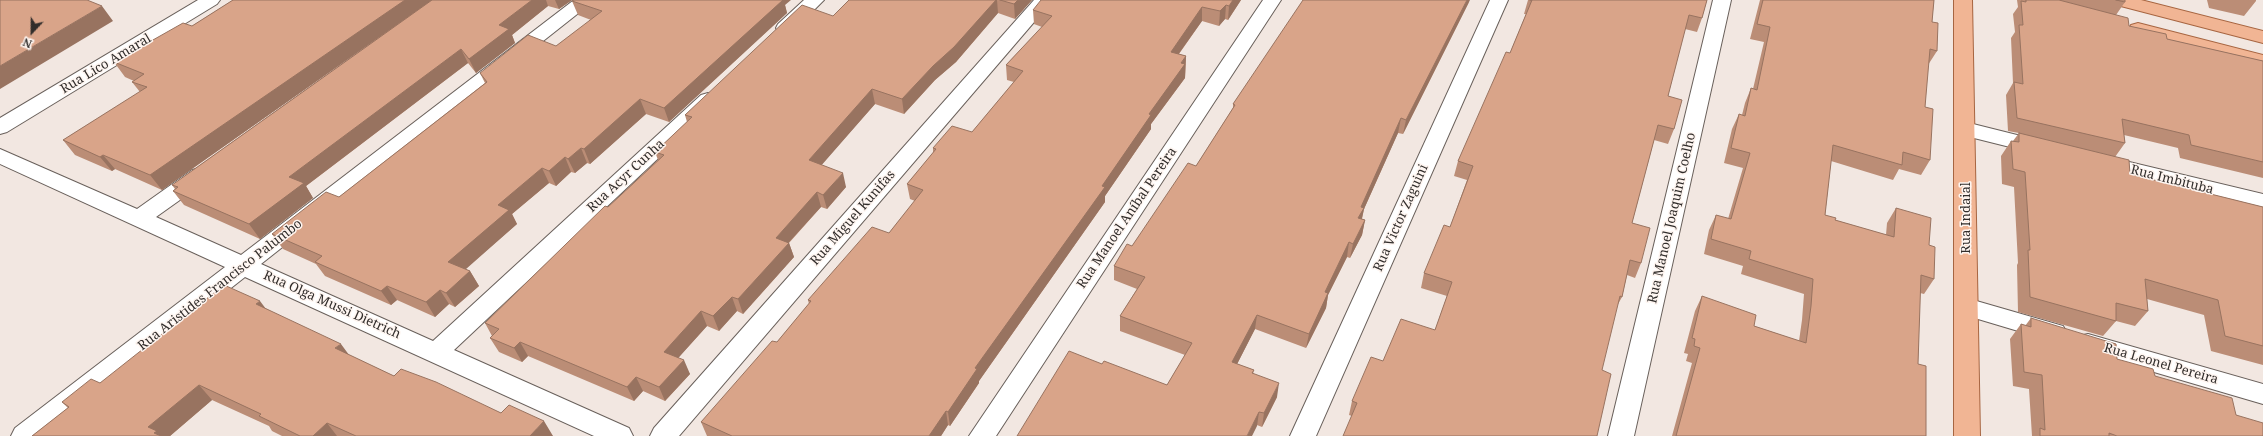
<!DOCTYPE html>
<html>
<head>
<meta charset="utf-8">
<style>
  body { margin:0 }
  #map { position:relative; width:2263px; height:436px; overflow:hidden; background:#f2e7e1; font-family:"Noto Serif",serif }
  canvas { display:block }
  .north { position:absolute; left:12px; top:12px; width:40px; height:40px; -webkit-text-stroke:3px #fef5f0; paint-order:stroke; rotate:202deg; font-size:11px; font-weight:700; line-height:16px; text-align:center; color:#312d2b }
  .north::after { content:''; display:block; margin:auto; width:14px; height:18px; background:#312d2b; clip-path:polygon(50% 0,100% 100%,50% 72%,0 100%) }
</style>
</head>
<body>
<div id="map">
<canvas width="2263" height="436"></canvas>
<div class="north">N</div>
</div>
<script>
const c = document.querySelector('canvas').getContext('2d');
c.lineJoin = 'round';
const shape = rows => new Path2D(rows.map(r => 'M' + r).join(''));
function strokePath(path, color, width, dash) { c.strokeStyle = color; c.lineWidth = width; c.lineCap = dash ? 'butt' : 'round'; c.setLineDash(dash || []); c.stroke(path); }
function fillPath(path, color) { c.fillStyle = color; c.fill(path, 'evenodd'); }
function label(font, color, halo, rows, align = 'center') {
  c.font = font + ' "Noto Serif",serif'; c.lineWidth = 3; c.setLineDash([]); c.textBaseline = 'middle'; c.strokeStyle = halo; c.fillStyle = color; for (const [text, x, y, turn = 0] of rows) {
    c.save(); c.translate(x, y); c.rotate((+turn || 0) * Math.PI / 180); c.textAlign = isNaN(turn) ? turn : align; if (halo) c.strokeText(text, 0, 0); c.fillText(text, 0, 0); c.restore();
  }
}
const minor = shape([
  [198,0,220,0,217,4,7,132,0,134,0,118,198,0],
  [574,0,595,0,261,264,433,341,701,95,708,93,715,95,718,100,715,105,454,350,629,428,633,436,594,436,245,277,43,436,11,436,15,428,225,267,0,164,0,149,137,209,192,170,200,168,208,170,211,175,208,180,156,217,241,255,574,0],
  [804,0,824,0,792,32,785,34,778,32,776,28,778,24,804,0],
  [1034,0,1053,0,679,436,650,436,654,428,1034,0],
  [1263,0,1281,0,996,436,969,436,1263,0],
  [1490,0,1508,0,1316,436,1290,436,1490,0],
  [1713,0,1731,0,1634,436,1608,436,1713,0],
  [1965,122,2049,143,2052,148,2049,153,2042,155,1958,134,1955,129,1958,124,1965,122],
  [2100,155,2263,194,2263,210,2093,167,2089,162,2093,157,2100,155],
  [1966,298,2063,326,2067,333,2063,340,2055,342,1958,313,1954,307,1958,301,1966,298],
  [2088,334,2263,384,2263,404,2079,350,2076,343,2079,336,2088,334]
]);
const major = shape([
  [1954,0,1972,0,1980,436,1954,436,1954,0],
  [2110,0,2141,0,2263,31,2263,43,2113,4,2110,0],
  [2138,23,2263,55,2263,67,2131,33,2129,29,2131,25,2138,23]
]);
strokePath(minor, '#69605b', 2);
strokePath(major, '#a76541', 2);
fillPath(minor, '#fff');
fillPath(major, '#f1b594');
fillPath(shape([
  [233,0,572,0,559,9,548,6,512,35,515,43,476,73,468,63,306,186,313,198,260,239,184,205,173,191,175,189,172,185,385,33,162,190,115,169,112,171,75,155,63,140,140,92,132,82,134,81,125,77,114,62,192,26],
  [849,0,1032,0,1015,19,998,13,956,62,935,80,904,114,875,104,821,165,846,187,827,209,821,207,789,243,794,257,743,314,737,311,719,331,707,326,678,358,690,374,665,401,643,391,634,401,528,356,522,362,499,352,490,338,492,336,485,323,658,160,655,152,687,122,685,115,833,16],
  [1241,0,1228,20,1225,19,1219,26,1202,21,1179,54,1186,56,1185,78,1151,124,1151,129,1105,196,1105,202,979,381,979,383,950,426,948,425,941,436,707,436,701,422,777,342,809,304,808,300,889,233,915,201,910,199,907,184,933,153,933,148,972,132,1014,82,1007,80,1006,65,1042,27,1034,24,1033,10],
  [1528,0,1707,0,1702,18,1697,32,1685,29,1668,96,1674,129,1668,144,1654,140,1632,223,1641,263,1635,278,1627,275,1622,297,1617,306,1352,416,1349,415,1352,401,1383,361,1435,330,1447,296,1421,288,1424,273,1450,227,1467,180,1454,176,1458,161,1510,53,1526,14,1524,14],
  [1760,0,1934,0,1932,22,1937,51,1928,65,1925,107,1930,160,1921,175,1899,169,1893,180,1831,161,1825,215,1835,220,1886,235,1887,223,1896,208,1929,245,1934,279,1924,294,1920,293,1918,364,1926,436,1672,436,1692,363,1686,361,1688,354,1684,353,1695,311,1702,296,1754,326,1799,341,1802,320,1804,294,1741,274,1743,266,1704,254,1709,230,1716,215,1728,219,1743,168,1724,163,1732,129,1739,114,1742,115,1745,103,1751,88,1753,89,1764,42,1750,39],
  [2017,0,2125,0,2125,2,2116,15,2129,26,2167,39,2263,61,2263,178,2180,158,2178,148,2124,135,2125,143,2115,157,2130,174,2263,207,2263,365,2211,351,2204,315,2147,299,2148,311,2135,326,2116,321,2103,336,2018,312,2017,265,2018,263,2014,187,2002,184,2001,156,2011,141,2013,141,2019,133,2008,131,2006,95,2013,83,2011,38,2015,32,2013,14,2018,7],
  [2207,0,2256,0,2256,1,2244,16,2209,8],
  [572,1,785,5,787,13,669,122,646,114,590,164,587,163,575,173,571,172,556,186,549,183,512,214,517,224,465,269,470,271,479,286,455,307,449,304,435,317,397,300,391,305,325,276,316,264,283,249,272,234,339,197,485,83,480,73,556,46,591,20,578,15],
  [1469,2,1403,134,1398,133,1364,209,1362,219,1365,220,1362,235,1350,258,1347,257,1328,295,1326,308,1306,348,1255,329,1237,364,1254,370,1253,374,1277,397,1262,427,1102,364,1167,385,1185,355,1120,331,1120,316,1137,289,1114,280,1114,266,1132,246,1196,166,1233,108,1233,104],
  [265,308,349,355,394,376,501,413,553,436,282,436,272,431,269,426,212,400,170,436,32,436,68,408,62,402,100,383],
  [2031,318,2117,359,2155,376,2236,415,2263,436,2032,436,2029,389,2013,386,2010,339,2021,324,2025,326]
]), '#bb8d76');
fillPath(shape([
  [405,0,432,0,162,190,150,175],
  [532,0,546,0,548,6,512,35,515,43,476,73,469,59,499,25],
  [555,0,572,0,559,9],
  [777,0,791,0,785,5,787,13,669,122,664,108],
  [996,0,997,0,998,13,956,62,935,80,904,114,902,99,933,66],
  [1018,0,1032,0,1015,19,1014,4],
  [1233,0,1241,0,1228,20,1229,6],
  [1467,0,1470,0,1403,134,1406,120],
  [1226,5,1225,19,1219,26,1220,11],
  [102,6,113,21,0,89,0,66],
  [1202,7,1202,21,1170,66,1171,52],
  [461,49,468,63,306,186,313,198,260,239,249,224,289,177],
  [1186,56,1185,78,1151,124,1151,129,1105,196,1105,202,979,381,979,383,950,426,948,412,975,368,1102,186],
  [872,89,875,104,813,175,809,160],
  [640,99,646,114,590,164,584,149],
  [1401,118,1398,133,1364,209,1361,222,1356,233,1361,207],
  [581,148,587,163,575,173,568,159],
  [103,155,115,169,112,171,100,157],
  [565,157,571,172,556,186,549,171],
  [542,168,549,183,512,214,517,224,457,277,448,262,498,205],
  [843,173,846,187,827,209,823,195],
  [817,192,821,207,780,252,776,238],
  [1365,220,1362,235,1350,258,1353,244],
  [1349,242,1347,257,1328,295,1326,308,1306,348,1309,334,1325,292],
  [789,243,794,257,743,314,738,299],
  [470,271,479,286,455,307,446,293],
  [387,286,397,300,391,305,381,291],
  [440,290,449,304,435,317,426,302],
  [732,297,737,311,719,331,713,316],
  [260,301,272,317,256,304],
  [701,311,707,326,671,366,664,352],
  [1257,315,1255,329,1231,376,1232,362],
  [520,342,528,356,522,362,514,348],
  [341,344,352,359,335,348],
  [684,360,690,374,665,401,659,387],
  [636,377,643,391,634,401,627,387],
  [1279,383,1277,397,1262,427,1264,413],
  [199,385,212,400,170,436,158,436,148,427],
  [946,411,948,425,941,436,929,436],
  [1259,412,1257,426,1252,436,1247,436],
  [544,421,553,436,530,436],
  [327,423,337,436,313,436]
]), '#987360');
const building = shape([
  [0,0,87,0,102,6,0,66,0,0],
  [233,0,405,0,150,175,103,155,100,157,63,140,147,87,132,82,144,74,114,62,183,23,192,26,233,0],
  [432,0,532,0,499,25,509,29,469,59,461,49,289,177,304,183,249,224,173,191,178,187,172,185,432,0],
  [574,0,783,0,664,108,640,99,584,149,581,148,568,159,565,157,549,171,542,168,498,205,509,210,448,262,470,271,446,293,440,290,426,302,387,286,381,291,315,262,322,256,272,234,326,192,339,197,487,82,480,73,528,35,556,46,602,11,572,1,574,0],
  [849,0,996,0,954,47,933,66,902,99,872,89,809,160,843,173,823,195,817,192,776,238,789,243,738,299,732,297,713,316,701,311,664,352,684,360,659,387,636,377,627,387,520,342,514,348,490,338,499,329,485,323,605,206,608,207,664,155,655,152,692,117,685,115,802,5,833,16,849,0],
  [1000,0,1018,0,1014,4,1000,0],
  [1041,0,1233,0,1229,6,1226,5,1220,11,1202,7,1171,52,1186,56,1181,63,1185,64,1149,114,1151,115,1102,186,1105,187,975,368,977,369,948,412,946,411,929,436,732,436,701,422,772,341,777,342,811,301,808,300,872,227,889,233,923,190,907,184,936,149,933,148,952,126,972,132,1023,71,1006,65,1052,16,1033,10,1041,0],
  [1303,0,1467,0,1406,120,1401,118,1361,207,1364,208,1358,218,1365,220,1353,244,1349,242,1325,292,1328,293,1309,334,1257,315,1232,362,1254,370,1252,373,1279,383,1264,413,1259,412,1247,436,1017,436,1069,351,1102,364,1104,361,1167,385,1192,343,1120,316,1145,277,1114,266,1127,244,1132,246,1188,163,1196,166,1235,105,1233,104,1303,0],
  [1530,0,1707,0,1702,18,1689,15,1668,96,1682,100,1674,129,1658,125,1632,223,1650,228,1641,263,1630,260,1622,297,1620,296,1602,370,1611,374,1597,436,1343,436,1357,403,1352,401,1371,357,1383,361,1401,319,1435,330,1452,282,1424,273,1444,225,1450,227,1473,166,1458,161,1506,52,1510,53,1532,0,1530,0],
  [1763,0,1934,0,1932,22,1938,23,1937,51,1930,49,1925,107,1933,109,1930,160,1903,152,1902,165,1833,145,1825,215,1836,218,1835,220,1894,237,1896,208,1931,218,1929,245,1935,247,1934,279,1921,275,1918,364,1926,366,1926,436,1676,436,1700,348,1694,346,1695,339,1692,338,1702,296,1756,315,1754,326,1806,343,1811,306,1813,279,1749,259,1751,251,1711,239,1716,215,1731,219,1750,153,1731,148,1739,114,1745,116,1751,88,1757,90,1770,27,1757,24,1763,0],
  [2026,0,2059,0,2128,18,2129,26,2166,34,2167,39,2263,61,2263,162,2191,145,2189,135,2122,119,2125,143,2017,118,2014,82,2023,84,2019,25,2023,25,2021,1,2026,2,2026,0],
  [2116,0,2125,0,2125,2,2116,0],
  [2019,133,2129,160,2130,174,2263,207,2263,346,2225,336,2218,300,2145,279,2148,311,2116,303,2116,321,2030,297,2028,250,2030,250,2025,172,2013,169,2011,141,2019,142,2019,133],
  [224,285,260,301,256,304,341,344,335,348,394,376,401,369,436,382,501,413,509,405,544,421,530,436,356,436,327,423,313,436,300,436,259,416,261,414,199,385,148,427,157,431,154,433,161,436,32,436,69,407,62,402,91,379,100,383,224,285],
  [2031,318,2116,344,2117,359,2153,369,2155,376,2232,398,2236,415,2263,423,2263,436,2117,436,2109,433,2109,436,2040,436,2040,428,2045,430,2042,375,2024,372,2021,324,2031,327,2031,318]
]);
fillPath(building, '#d9a489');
strokePath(building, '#987360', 1);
label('13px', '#312d2b', '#fef5f0', [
  ["Rua Lico Amaral",106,64,-31],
  ["Rua Acyr Cunha",626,176,-43],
  ["Rua Imbituba",2172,180,14],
  ["Rua Miguel Kunifas",853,218,-49],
  ["Rua Manoel Aníbal Pereira",1127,218,-56],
  ["Rua Victor Zaguini",1401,218,-66],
  ["Rua Manoel Joaquim Coelho",1672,218,-77],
  ["Rua Indaial",1966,218,-90],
  ["Rua Aristides Francisco Palumbo",220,285,-38],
  ["Rua Olga Mussi Dietrich",332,305,24],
  ["Rua Leonel Pereira",2161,364,16]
]);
</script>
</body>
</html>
